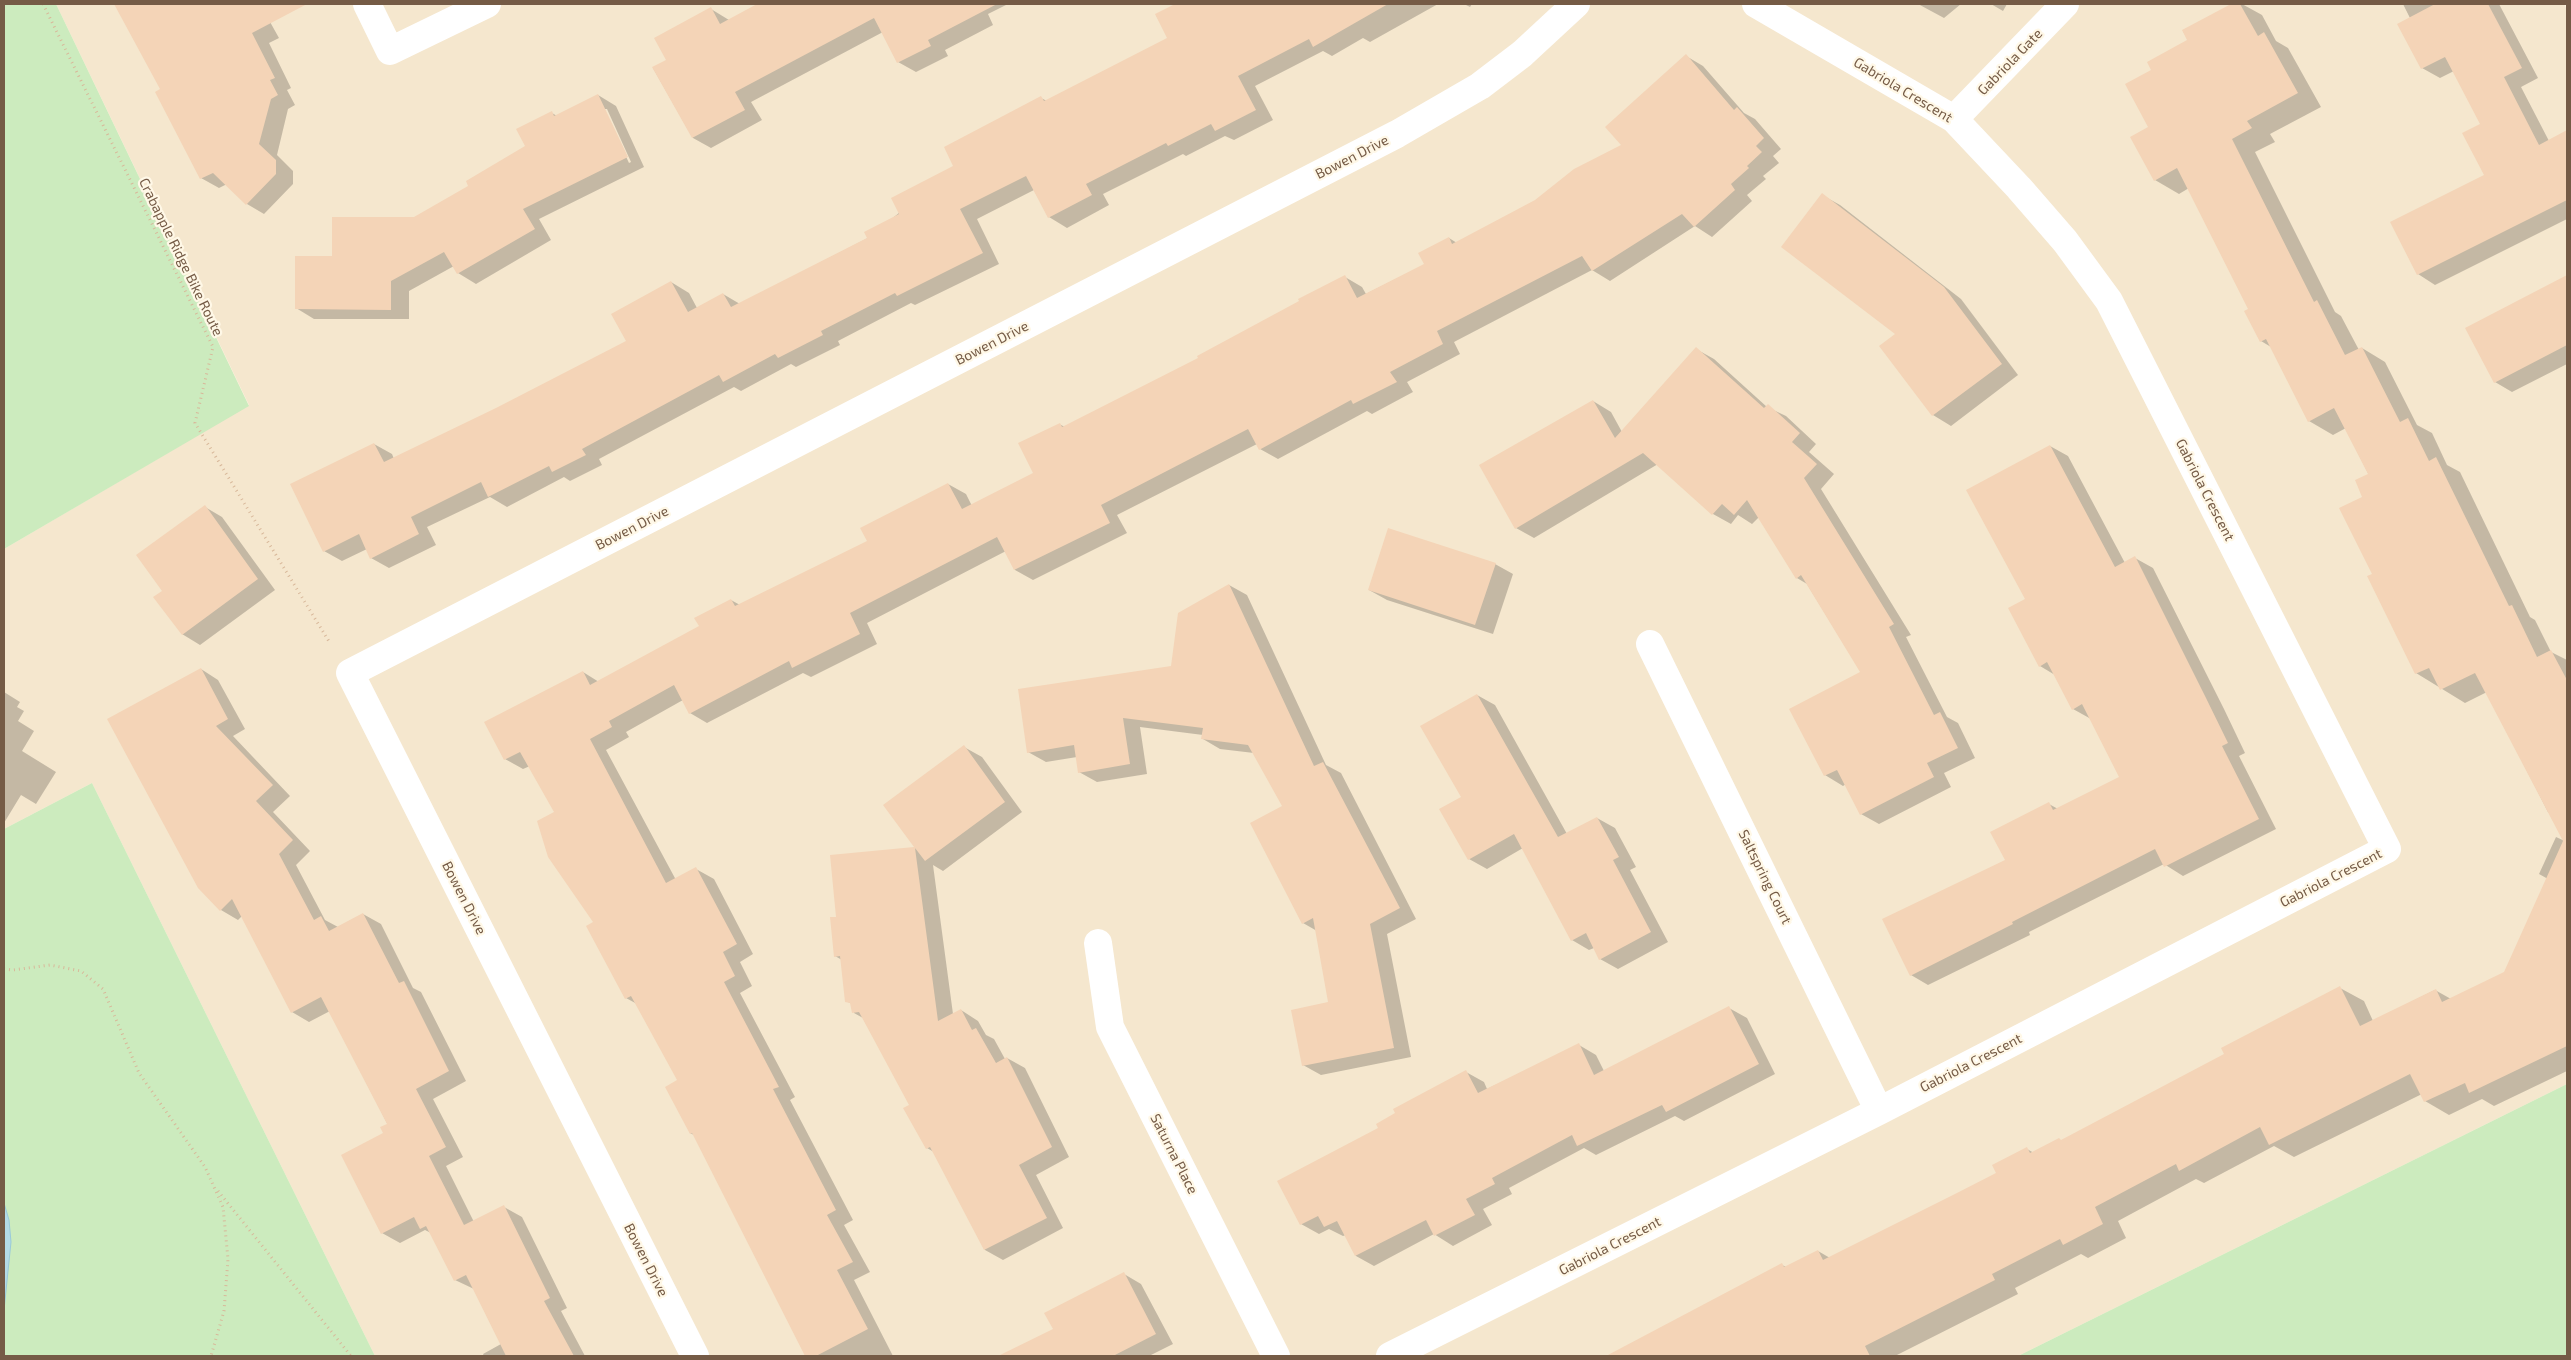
<!DOCTYPE html>
<html>
<head>
<meta charset="utf-8">
<style>
  body { margin:0 }
  #map { position:relative; width:2571px; height:1360px; overflow:hidden; background:#fdf4e0; font-family:"Exo 2",sans-serif }
  canvas { display:block }
  .frame { position:absolute; inset:0; border:5px solid #755b46; pointer-events:none }
</style>
</head>
<body>
<div id="map">
<canvas width="2571" height="1360"></canvas>
<div class="frame"></div>
</div>
<script>
const c = document.querySelector('canvas').getContext('2d');
c.lineJoin = 'round';
function fillPath(path, color) { c.fillStyle = color; c.fill(path, 'evenodd'); }
const shape = rows => new Path2D(rows.map(r => 'M' + r).join(''));
function strokePath(path, color, width, dash) { c.strokeStyle = color; c.lineWidth = width; c.lineCap = dash ? 'butt' : 'round'; c.setLineDash(dash || []); c.stroke(path); }
function label(font, color, halo, rows, align = 'center') {
  c.font = font + ' "Exo 2",sans-serif'; c.lineWidth = 4.5; c.setLineDash([]); c.textBaseline = 'middle'; c.strokeStyle = halo; c.fillStyle = color; for (const [text, x, y, turn = 0] of rows) {
    c.save(); c.translate(x, y); c.rotate((+turn || 0) * Math.PI / 180); c.textAlign = isNaN(turn) ? turn : align; if (halo) c.strokeText(text, 0, 0); c.fillText(text, 0, 0); c.restore();
  }
}
fillPath(shape([
  [56,4,2564,4,2567,10,2567,1084,2018,1356,375,1356,92,783,4,829,4,549,249,405]
]), '#f5e7ce');
fillPath(shape([
  [4,4,56,4,249,406,4,549],
  [92,783,375,1356,4,1356,4,829],
  [2567,1084,2567,1356,2018,1356]
]), '#ccebbe');
const water = shape([
  [4,1203,9,1220,11,1242,4,1310,4,1203]
]);
fillPath(water, '#b4dbe7');
strokePath(water, '#9acad9', 1);
fillPath(shape([
  [132,4,260,4,279,38,269,43,291,88,287,90,295,105,288,109,277,155,293,171,293,184,264,214,247,204,227,184,219,188,201,178,162,90,120,11],
  [760,4,1008,4,988,14,993,25,945,50,948,56,916,72,898,62,883,32,751,102,762,120,711,148,693,138,653,68,668,61,711,9,729,20],
  [1178,4,1438,4,1370,42,1363,38,1332,56,1323,51,1255,86,1273,120,1234,140,1225,136,1186,156,1183,154,1103,194,1109,205,1067,228,1049,217,1034,190,977,219,999,264,915,305,911,303,838,341,840,345,796,367,791,364,741,391,734,387,599,459,602,465,570,481,564,477,507,507,490,497,427,527,436,545,389,568,371,558,367,549,342,561,324,551,374,444,392,454,394,459,496,410,627,342,671,282,689,293,697,308,723,294,740,304,868,238,1041,98,1047,101,1169,39,1156,15],
  [1464,4,1472,4,1470,7],
  [1918,4,1961,4,1944,18],
  [1991,4,2007,4,2003,11],
  [2233,4,2242,4,2262,15,2276,41,2288,48,2321,107,2270,134,2275,142,2255,152,2335,312,2341,316,2359,350,2362,348,2385,362,2417,425,2432,433,2447,465,2460,472,2530,617,2535,620,2551,652,2567,660,2567,823,2548,812,2487,692,2465,703,2416,673,2373,574,2364,498,2369,475,2346,428,2333,435,2309,421,2271,347,2261,341,2249,309,2189,188,2179,194,2155,180,2149,128,2152,70,2189,41,2183,31],
  [2403,4,2499,4,2538,78,2521,87,2549,141,2560,135,2567,140,2567,219,2435,285,2418,274,2486,175,2482,124,2454,71,2440,78,2422,68,2410,18],
  [1686,56,1703,66,1744,113,1755,119,1781,149,1773,156,1779,163,1763,176,1766,179,1747,195,1752,201,1712,237,1695,226,1610,281,1592,270,1454,342,1460,354,1407,382,1413,392,1372,414,1367,411,1278,459,1260,449,1257,444,1117,515,1127,533,1033,580,1015,570,1006,551,867,623,877,644,811,677,803,673,707,723,690,713,683,700,626,732,629,737,606,750,676,880,696,869,714,879,753,954,740,962,752,986,740,993,795,1097,790,1100,853,1220,844,1225,870,1272,854,1280,893,1356,807,1356,694,1135,690,1133,679,1081,637,1004,626,998,595,922,556,813,530,766,523,769,505,759,583,672,599,682,701,627,731,600,740,605,869,542,948,484,966,494,972,506,1035,474,1059,424,1065,427,1200,359,1345,277,1362,287,1366,294,1426,264,1449,238,1457,243,1535,201,1623,146],
  [598,95,616,106,644,167,539,219,551,240,476,284,458,273,454,266,409,291,409,319,314,319,296,308,334,257,414,219,470,187,527,147,552,113,557,116],
  [604,109,607,109,631,162,629,163],
  [1822,195,1840,205,1961,299,2018,375,1951,426,1933,415,1881,346,1897,334],
  [2567,276,2567,364,2512,392,2495,382,2467,329],
  [1696,349,1714,359,1767,407,1786,416,1816,444,1809,452,1834,474,1821,489,1911,635,1906,637,1947,717,1958,723,1975,758,1944,773,1951,787,1879,824,1861,814,1846,784,1843,786,1825,775,1862,673,1807,584,1797,578,1759,517,1752,524,1738,515,1731,524,1713,514,1658,464,1534,538,1516,528,1593,401,1611,412,1622,432],
  [2050,446,2068,456,2125,563,2135,558,2153,568,2224,709,2245,753,2239,756,2276,829,2183,876,2164,864,2029,932,2030,935,1928,985,1911,975,2006,861,2049,804,2058,809,2121,777,2091,719,2073,709,2055,675,2040,666,2026,599],
  [205,507,222,517,275,590,200,645,182,634,164,591],
  [1495,564,1513,574,1493,634,1387,600,1369,590],
  [1229,585,1247,595,1326,765,1341,773,1416,919,1387,934,1411,1057,1321,1075,1303,1065,1330,1003,1317,931,1303,923,1284,806,1254,753,1220,749,1203,739,1203,735,1140,727,1147,774,1097,782,1079,772,1077,757,1046,762,1028,752,1172,667],
  [201,669,218,680,245,729,233,736,290,796,273,812,310,851,296,865,325,920,338,927,363,914,381,924,413,988,421,992,466,1081,433,1099,463,1157,446,1166,474,1222,504,1207,522,1217,567,1308,561,1311,585,1356,484,1356,483,1354,501,1344,474,1289,455,1280,431,1233,425,1230,400,1243,382,1233,385,1134,388,1125,330,1011,309,1022,292,1012,242,916,238,920,221,910],
  [4,692,20,702,17,707,24,711,18,721,34,731,22,751,56,772,36,804,21,795,4,823],
  [1477,695,1495,705,1567,834,1597,818,1615,828,1636,867,1630,870,1668,942,1618,969,1600,959,1594,948,1589,950,1572,940,1523,848,1487,869,1469,859,1462,797],
  [964,747,982,757,1022,812,943,871,933,865,953,1014,961,1010,978,1021,986,1035,994,1039,1005,1059,1007,1058,1025,1068,1069,1157,1036,1175,1063,1228,1003,1260,985,1250,934,1152,927,1148,911,1105,863,1018,854,1013,852,1004,846,1001,842,960,835,956,838,918,832,856,917,848],
  [2556,837,2567,842,2567,1071,2494,1106,2482,1099,2449,1115,2425,1101,2422,1094,2294,1157,2274,1146,2204,1183,2196,1179,2118,1221,2126,1238,2088,1258,2081,1254,2015,1288,2018,1294,1895,1356,1635,1356,1782,1265,1786,1267,1818,1251,1830,1258,1997,1174,2027,1149,2034,1153,2062,1141,2226,1055,2340,988,2364,1001,2373,1021,2435,990,2451,999,2505,973,2548,879,2539,874],
  [1729,1008,1747,1018,1775,1074,1684,1121,1675,1116,1596,1155,1584,1148,1509,1188,1512,1194,1483,1209,1492,1225,1453,1246,1434,1234,1374,1266,1356,1256,1346,1235,1343,1236,1329,1229,1319,1234,1301,1224,1380,1128,1466,1072,1484,1082,1487,1089,1579,1045,1596,1055,1604,1071],
  [1124,1274,1141,1284,1173,1344,1149,1356,1001,1356,1054,1330]
]), '#0003');
fillPath(shape([
  [114,4,307,4,252,33,275,78,270,80,278,95,271,99,259,144,276,160,276,174,246,205,213,173,200,179,155,92,160,89],
  [757,4,997,4,928,40,931,46,897,63,874,18,735,92,745,110,692,138,652,67,666,60,654,38,711,7,720,24],
  [1175,4,1388,4,1313,47,1309,39,1238,76,1256,110,1215,131,1211,124,1168,146,1166,143,1086,184,1092,195,1048,218,1026,176,960,209,983,253,897,296,895,293,821,331,823,335,778,358,775,354,723,382,719,375,582,449,586,455,552,472,549,466,488,497,481,482,411,517,419,534,370,559,359,534,323,552,290,484,374,443,384,462,496,408,626,341,611,314,671,281,688,312,723,293,731,307,867,238,864,232,899,214,891,198,953,166,944,147,1041,96,1044,101,1167,38,1155,14],
  [2231,4,2240,4,2258,36,2264,32,2298,93,2247,121,2252,128,2232,139,2314,302,2317,300,2345,355,2362,347,2400,422,2408,418,2429,461,2436,457,2509,606,2512,605,2537,657,2551,650,2567,680,2567,1046,2469,1093,2465,1083,2424,1102,2410,1074,2269,1145,2260,1127,2179,1171,2176,1164,2095,1207,2103,1224,2063,1245,2060,1239,1992,1274,1995,1280,1865,1346,1870,1356,1606,1356,1782,1263,1784,1267,1818,1250,1823,1260,1953,1195,1996,1173,1992,1165,2027,1147,2030,1153,2059,1138,2061,1140,2224,1054,2221,1048,2340,986,2360,1026,2436,989,2442,1002,2504,972,2563,841,2475,673,2440,690,2429,668,2415,674,2367,576,2372,574,2339,508,2362,497,2355,480,2368,474,2334,408,2308,422,2266,339,2260,342,2244,311,2248,309,2177,168,2154,181,2130,137,2148,127,2125,84,2151,70,2147,62,2187,40,2182,30],
  [2435,4,2488,4,2522,68,2504,77,2539,145,2567,130,2567,200,2417,275,2390,222,2484,175,2462,133,2480,124,2445,57,2421,69,2397,24],
  [1686,54,1734,110,1737,107,1764,138,1756,146,1762,152,1747,166,1749,168,1731,184,1735,190,1694,227,1682,214,1592,271,1582,256,1437,331,1443,344,1390,372,1397,382,1353,404,1351,400,1259,450,1248,429,1101,505,1110,523,1014,570,997,537,850,613,860,634,792,668,789,661,689,714,674,685,609,721,612,727,590,739,666,883,696,867,737,944,723,952,735,976,724,982,779,1087,773,1089,836,1210,827,1215,853,1262,837,1270,868,1329,816,1356,805,1356,692,1133,690,1134,665,1087,677,1080,631,996,625,999,586,926,593,922,548,857,537,821,554,812,520,752,504,760,484,722,583,671,590,685,699,626,694,618,731,599,735,606,867,541,860,528,948,483,962,509,1033,473,1018,443,1060,423,1062,427,1198,358,1197,356,1299,301,1298,299,1345,275,1357,298,1424,264,1418,253,1449,237,1452,244,1535,200,1574,169,1621,145,1605,127],
  [598,94,628,157,523,209,535,229,457,274,444,252,391,281,391,310,295,309,295,256,332,256,332,217,414,217,468,186,466,181,525,146,516,129,552,111,554,116],
  [1822,193,1944,287,2002,364,1932,416,1879,346,1895,334,1781,247],
  [2567,275,2567,345,2494,383,2465,328],
  [1696,347,1764,408,1768,404,1800,433,1792,442,1817,464,1804,478,1894,624,1889,627,1934,715,1940,712,1958,748,1927,763,1934,777,1860,815,1837,770,1824,776,1789,709,1860,672,1801,575,1796,579,1747,500,1734,515,1722,504,1712,515,1643,453,1515,529,1479,465,1593,400,1615,438],
  [2050,445,2115,567,2135,556,2206,698,2228,743,2222,746,2259,819,2164,867,2155,849,2012,922,2013,924,1910,976,1882,919,2005,860,1990,832,2049,802,2053,810,2119,777,2082,704,2072,710,2047,662,2039,667,2008,608,2025,599,1966,490],
  [205,505,258,579,182,635,153,597,162,591,136,555],
  [1388,528,1496,563,1475,625,1368,590],
  [1229,584,1314,766,1323,762,1400,908,1370,924,1394,1048,1302,1066,1291,1010,1328,1002,1313,918,1302,924,1250,823,1282,806,1248,745,1201,739,1203,728,1123,718,1130,764,1078,773,1074,745,1027,753,1018,689,1171,666,1178,613],
  [201,668,228,719,216,726,273,785,256,801,293,840,279,854,314,920,321,916,329,931,363,913,399,983,404,981,449,1071,416,1089,446,1147,429,1156,464,1225,504,1205,550,1298,544,1301,574,1356,506,1356,466,1275,454,1281,426,1226,420,1229,414,1217,381,1234,341,1155,383,1133,380,1127,387,1124,321,997,291,1013,232,899,220,911,198,888,107,719],
  [1477,694,1558,837,1597,817,1619,857,1613,860,1651,932,1599,960,1586,933,1571,941,1514,834,1468,860,1439,809,1461,797,1420,726],
  [964,745,1005,802,925,861,915,848,938,1021,961,1009,972,1030,976,1028,996,1063,1007,1057,1052,1147,1019,1165,1047,1218,984,1250,930,1147,926,1149,903,1108,909,1105,859,1012,852,1013,850,1003,845,1002,840,956,834,957,830,917,836,917,830,855,914,847,883,805],
  [1729,1006,1759,1064,1666,1112,1662,1105,1577,1146,1572,1135,1492,1178,1495,1184,1466,1199,1475,1215,1434,1236,1426,1220,1355,1256,1337,1221,1324,1227,1318,1216,1300,1225,1277,1181,1378,1128,1376,1124,1395,1113,1393,1109,1466,1070,1478,1093,1579,1043,1594,1075],
  [1124,1272,1156,1334,1113,1356,998,1356,1053,1329,1044,1313]
]), '#f4d4b7');
strokePath(shape([
  [43,4,213,347,195,423,330,643],
  [4,969,13,970,50,965,81,971,103,989,139,1073,205,1167,223,1207,228,1259,224,1311,211,1356],
  [218,1191,351,1356]
]), '#d8b89a', 3, [1, 4]);
strokePath(shape([
  [367,4,390,51,487,4],
  [1954,119,2065,4],
  [1650,644,1879,1111],
  [1098,943,1110,1027,1276,1356],
  [695,1356,350,673,1397,134,1480,86,1522,54,1576,4],
  [1390,1356,1879,1111,2387,849,2109,301,2065,241,2019,188,1954,119,1756,4]
]), '#fff', 28);
label('14px', '#755b46', '#fff8e7', [
  ["Gabriola Gate",2010,62,-46],
  ["Gabriola Crescent",1903,90,31],
  ["Bowen Drive",1352,157,-27],
  ["Crabapple Ridge Bike Route",181,257,64],
  ["Bowen Drive",992,343,-27],
  ["Gabriola Crescent",2205,490,63],
  ["Bowen Drive",632,528,-27],
  ["Saltspring Court",1765,877,64],
  ["Gabriola Crescent",2331,878,-27],
  ["Bowen Drive",464,898,63],
  ["Gabriola Crescent",1971,1063,-27],
  ["Saturna Place",1174,1154,63],
  ["Gabriola Crescent",1610,1246,-27],
  ["Bowen Drive",646,1260,63]
]);
</script>
</body>
</html>
